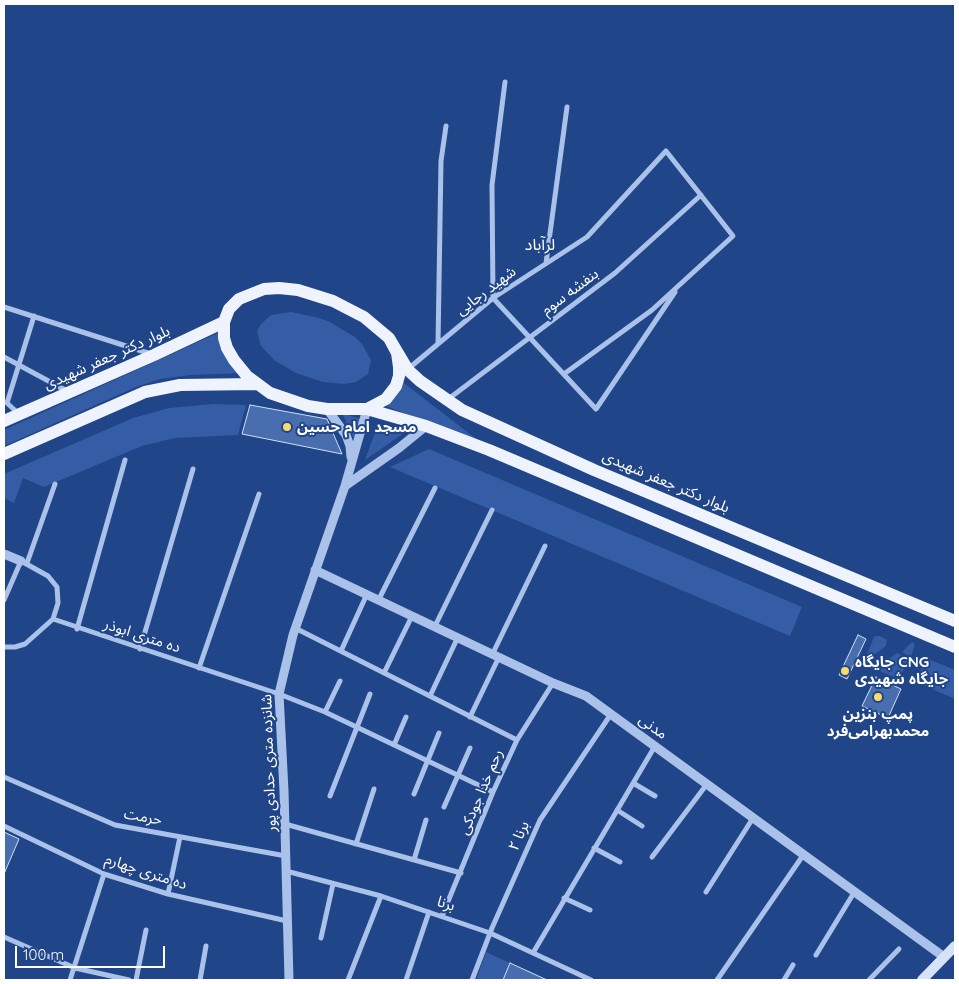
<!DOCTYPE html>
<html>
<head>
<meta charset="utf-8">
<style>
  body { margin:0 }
  #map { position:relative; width:959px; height:984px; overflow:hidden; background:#204588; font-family:Quicksand,sans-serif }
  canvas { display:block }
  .frame { position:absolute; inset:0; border:5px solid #fff; pointer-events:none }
  .scale { position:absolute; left:15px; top:946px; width:150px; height:22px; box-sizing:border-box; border:2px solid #fff; border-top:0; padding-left:6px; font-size:15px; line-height:18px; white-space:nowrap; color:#fff; -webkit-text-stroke:4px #204588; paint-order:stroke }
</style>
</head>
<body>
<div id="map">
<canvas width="959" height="984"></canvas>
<div class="frame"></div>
<div class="scale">100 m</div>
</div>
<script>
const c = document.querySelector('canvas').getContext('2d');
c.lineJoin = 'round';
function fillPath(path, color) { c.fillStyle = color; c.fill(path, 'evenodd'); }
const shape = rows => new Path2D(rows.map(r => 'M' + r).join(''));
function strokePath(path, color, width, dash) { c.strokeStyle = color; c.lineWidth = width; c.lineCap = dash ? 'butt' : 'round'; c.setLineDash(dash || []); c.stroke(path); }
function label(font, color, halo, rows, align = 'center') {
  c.font = font + ' Quicksand,"Noto Sans Arabic",sans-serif'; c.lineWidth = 4; c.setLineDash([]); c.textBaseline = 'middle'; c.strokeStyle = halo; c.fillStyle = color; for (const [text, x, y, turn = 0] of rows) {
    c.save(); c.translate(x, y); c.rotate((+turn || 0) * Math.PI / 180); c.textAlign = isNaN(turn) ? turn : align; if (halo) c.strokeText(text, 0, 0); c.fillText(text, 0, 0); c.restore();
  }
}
fillPath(shape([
  [291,312,315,317,328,321,355,337,362,344,371,360,368,374,356,382,345,384,323,382,296,373,274,360,261,346,257,331,261,324,271,315],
  [227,329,229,342,244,373,191,375,160,379,136,387,4,446,4,430],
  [395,376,484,445,381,404],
  [213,404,246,405,238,435,175,438,142,446,44,487,23,478,14,503,4,498,4,474,133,418,169,408],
  [342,413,360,419,354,439],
  [377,427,404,433,365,460],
  [429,449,802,607,790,636,390,467],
  [877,636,880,636,887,640,886,646,864,662,874,637],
  [912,642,915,644,911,657,902,652],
  [897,653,909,659,899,679,875,669],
  [926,658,955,670,955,699,916,682],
  [486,952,547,980,476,980]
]), '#345da5');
const building = shape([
  [250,405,327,419,342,454,242,434,250,405],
  [858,635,866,639,847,679,839,675,858,635],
  [876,677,901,689,888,718,862,706,876,677],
  [4,832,19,839,4,874,4,832],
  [510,963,547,980,503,980,510,963]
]);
fillPath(building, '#486eb0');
strokePath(building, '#cfdef8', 1);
strokePath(shape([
  [505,82,492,185,493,298,596,409,675,292],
  [546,263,567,107],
  [4,307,151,354],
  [438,344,441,161,446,126],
  [4,357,67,391],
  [408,369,493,298,587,237,666,151,733,236,652,310,564,374],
  [447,400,615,273,701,195],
  [19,414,7,403,34,316],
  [27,563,55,484],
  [379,599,435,488],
  [4,600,21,561,48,576,57,587,58,603,53,619],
  [435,626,492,510],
  [295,628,517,740],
  [77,629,125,460],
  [4,647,15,647,25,644,53,619,279,694,325,712,493,792],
  [140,649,193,469],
  [341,651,367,594],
  [493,653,545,546],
  [199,668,259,494],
  [384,673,412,616],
  [430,696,458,637],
  [325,712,340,681],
  [470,717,499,657],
  [394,745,406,717],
  [4,777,115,825,286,856],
  [633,783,655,796],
  [414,794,439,733],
  [330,796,370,694],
  [444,807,470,748],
  [617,810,642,826],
  [285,824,461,873],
  [4,826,104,874,168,894,287,921],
  [356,844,374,789],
  [594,848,620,862],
  [652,857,707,784],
  [414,860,426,820],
  [286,871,381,896,490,933,591,980],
  [706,892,753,818],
  [168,894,180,837],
  [564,898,590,910],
  [442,916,493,792,517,740,553,683],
  [4,937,75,968,129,980],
  [321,938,333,884],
  [533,953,655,746],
  [816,955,855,891],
  [70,980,104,874],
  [136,980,146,930],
  [200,980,206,946],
  [348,980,381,896],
  [406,980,429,912],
  [472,980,492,928,540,820,611,714],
  [717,980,804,854],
  [784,980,793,965],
  [869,980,899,949]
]), '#aac2ea', 5);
strokePath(shape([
  [327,409,346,435,350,446,351,457],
  [345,486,399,448,426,426],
  [4,554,21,561],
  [315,570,553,683,586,696,944,957],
  [289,980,284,791,279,694,293,635,345,486,367,409]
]), '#aac2ea', 9);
strokePath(shape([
  [922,980,955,946]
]), '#d5e2f8', 10);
strokePath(shape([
  [279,288,298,290,333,301,364,317,389,338,397,353,399,367,399,376,396,386,386,399,367,409,327,409,308,406,270,393,247,376,234,360,227,348,224,338,224,322,229,309,239,299,264,289,279,288],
  [389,338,408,370,420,381,462,410,594,470,955,621],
  [367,409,426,426,489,450,955,647],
  [4,421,154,355,224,322],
  [4,454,145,392,180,385,256,384]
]), '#eef3fe', 12);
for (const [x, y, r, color] of [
  [287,427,5,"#f8db6b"],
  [845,671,5,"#f8db6b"],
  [878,697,5,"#f8db6b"]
]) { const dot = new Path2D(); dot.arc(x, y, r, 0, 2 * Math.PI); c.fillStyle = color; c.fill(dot); strokePath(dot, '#204588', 2); }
label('15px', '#fff', '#204588', [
  ["شهید رجایی",486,291,-37],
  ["بنفشه سوم",570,292,-37],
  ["بلوار دکتر جعفر شهیدی",107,358,-24],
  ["بلوار دکتر جعفر شهیدی",666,482,23],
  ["ده متری ابوذر",142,636,18],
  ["مدنی",653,727,36],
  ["شانزده متری حدادی پور",269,763,-92],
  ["رحم خدا جودکی",481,792,-67],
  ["حرمت",143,817,10],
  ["برنا ۲",519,836,-66],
  ["ده متری چهارم",146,872,18],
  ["برنا",446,904,18]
]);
label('bold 15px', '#fff', '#204588', [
  ["مسجد امام حسین",297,427],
  ["جایگاه CNG",855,662],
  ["جایگاه شهیدی",855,679],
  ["پمپ بنزین",878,714,"center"],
  ["محمد‌بهرامی‌فرد",878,731,"center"]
], 'left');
label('16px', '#fff', '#204588', [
  ["لرآباد",540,245]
]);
</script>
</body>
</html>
